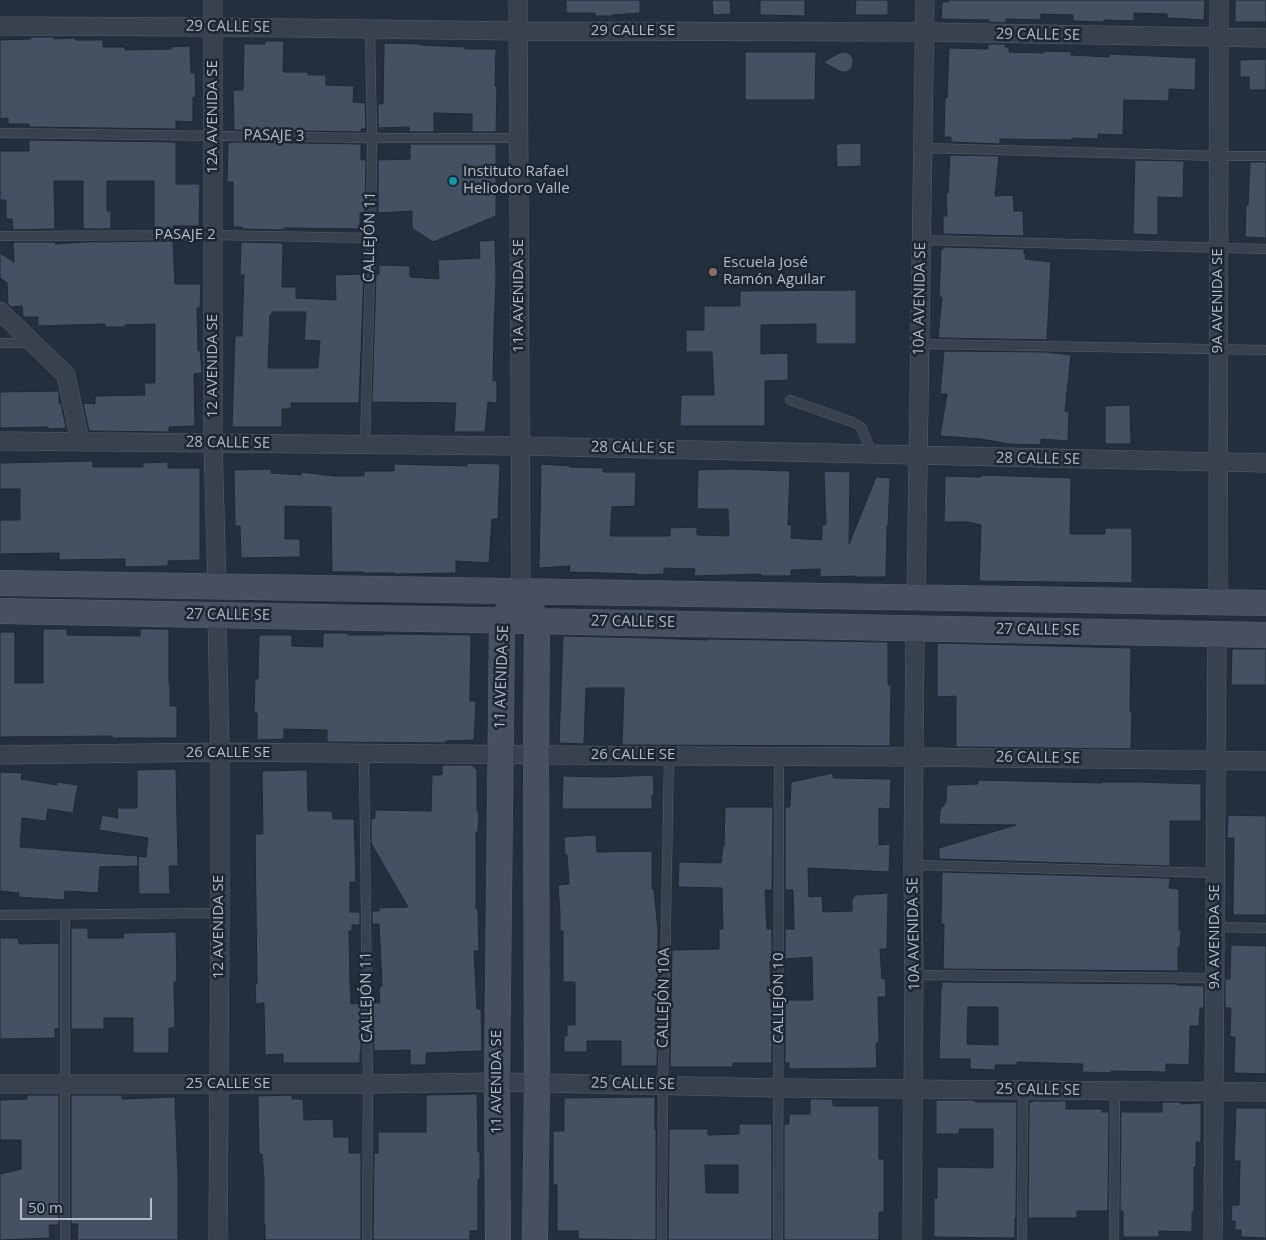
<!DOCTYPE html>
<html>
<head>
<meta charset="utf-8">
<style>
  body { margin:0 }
  #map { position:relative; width:1266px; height:1240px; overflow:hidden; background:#242f3e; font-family:"Open Sans",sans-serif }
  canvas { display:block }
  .scale { position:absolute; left:20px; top:1198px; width:132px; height:22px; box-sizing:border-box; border:2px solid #b4bcc9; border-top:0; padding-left:6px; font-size:15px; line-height:18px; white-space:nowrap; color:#b4bcc9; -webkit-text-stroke:4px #1d2633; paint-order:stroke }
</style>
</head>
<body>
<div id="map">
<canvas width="1266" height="1240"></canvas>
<div class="scale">50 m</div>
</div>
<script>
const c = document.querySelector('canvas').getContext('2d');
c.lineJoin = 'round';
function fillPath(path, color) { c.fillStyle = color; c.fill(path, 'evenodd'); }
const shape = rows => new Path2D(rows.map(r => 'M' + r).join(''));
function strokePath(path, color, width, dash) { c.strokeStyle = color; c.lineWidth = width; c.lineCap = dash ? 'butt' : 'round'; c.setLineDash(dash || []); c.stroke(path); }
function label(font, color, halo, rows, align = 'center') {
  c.font = font + ' "Open Sans",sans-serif'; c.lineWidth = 5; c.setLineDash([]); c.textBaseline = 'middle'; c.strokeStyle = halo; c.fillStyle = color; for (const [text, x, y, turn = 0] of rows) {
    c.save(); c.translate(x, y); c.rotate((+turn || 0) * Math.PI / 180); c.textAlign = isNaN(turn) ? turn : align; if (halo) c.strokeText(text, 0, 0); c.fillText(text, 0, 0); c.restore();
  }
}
const building = shape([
  [566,0,640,0,640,13,612,15,611,16,595,16,595,13,566,13,566,0],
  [712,0,730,0,731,14,713,15,712,0],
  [760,0,805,0,805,16,760,15,760,0],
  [856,0,888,0,888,15,855,15,856,0],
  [948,0,1205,0,1204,20,1167,18,1167,14,1134,13,1134,21,1104,20,1104,22,1073,21,1073,15,1041,14,1041,20,1006,19,1006,23,988,22,989,20,941,19,942,2,948,2,948,0],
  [1235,0,1266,0,1266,22,1235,22,1235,0],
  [31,37,54,37,54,39,75,38,75,40,103,40,103,47,125,47,125,50,171,49,171,47,190,46,191,73,195,73,196,97,193,97,193,122,176,121,176,129,29,127,29,124,8,124,8,118,0,119,0,40,31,39,31,37],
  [265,41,284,41,283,72,308,72,308,75,326,75,326,85,354,86,353,102,365,103,366,129,361,129,361,132,234,130,233,90,243,90,244,44,265,44,265,41],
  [384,43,420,44,420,45,465,47,465,49,496,49,495,86,497,86,496,132,472,132,472,114,434,113,434,132,409,132,409,127,378,128,378,104,383,104,384,43],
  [988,44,1005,44,1005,47,1009,47,1009,52,1044,53,1044,51,1072,52,1071,55,1109,57,1109,54,1196,58,1195,90,1169,89,1169,101,1124,100,1123,135,1098,134,1098,139,1072,138,1072,140,1000,139,1000,144,951,142,951,137,944,137,945,97,947,98,949,48,988,49,988,44],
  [745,52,816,52,815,100,745,100,745,52],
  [841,52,846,52,851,55,853,59,853,65,851,69,846,72,841,72,823,62,841,52],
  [1266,59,1266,90,1249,90,1249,77,1240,77,1240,60,1266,59],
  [29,140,176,142,176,184,200,184,199,226,173,226,173,229,154,229,154,181,107,181,107,211,111,211,111,229,83,229,83,181,54,181,55,229,13,230,12,219,6,219,6,200,0,200,0,151,29,151,29,140],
  [234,142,361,144,361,160,366,160,365,213,360,213,360,229,293,228,284,228,283,230,241,229,242,227,233,227,233,182,227,182,228,143,234,142],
  [861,143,861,166,837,167,836,144,861,143],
  [410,144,496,144,496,216,433,242,412,228,412,211,378,213,378,160,410,159,410,144],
  [950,155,999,156,995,196,1013,195,1014,211,1023,211,1024,236,943,234,943,216,947,216,946,193,948,193,950,155],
  [1135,160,1184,161,1183,198,1158,197,1158,235,1133,234,1135,160],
  [1250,162,1266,162,1266,238,1245,237,1246,205,1248,205,1250,162],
  [495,240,496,278,494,331,493,381,497,380,497,403,488,402,485,432,454,432,456,403,372,402,376,274,379,274,379,265,410,266,410,277,439,279,438,260,480,258,479,241,495,240],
  [173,241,175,284,201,284,200,308,197,308,198,351,200,350,202,373,194,374,195,426,169,427,169,432,89,431,83,403,95,404,95,396,145,395,144,383,155,383,155,324,125,325,125,327,105,327,105,324,38,326,38,317,23,317,22,306,11,307,8,304,7,283,0,278,0,253,14,262,13,242,55,242,55,244,83,242,173,241],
  [241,242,283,243,282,287,296,287,296,298,336,300,335,275,364,274,359,403,291,403,291,409,282,409,282,427,232,427,235,336,242,336,244,275,240,275,241,242],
  [272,312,306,312,304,340,320,341,318,368,268,368,270,315,272,315,272,312],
  [943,247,1024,249,1024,254,1026,254,1025,259,1051,262,1047,340,938,338,942,297,939,297,941,249,943,249,943,247],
  [856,290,856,344,816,344,816,324,761,325,761,354,788,353,788,380,765,381,765,426,680,426,681,395,714,395,712,352,686,352,686,330,704,330,704,306,740,306,740,291,856,290],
  [944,351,1046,352,1071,355,1065,411,1069,412,1068,441,1041,439,1041,445,1009,444,981,439,940,436,947,394,940,394,944,351],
  [59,391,59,403,61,403,66,428,48,429,48,427,0,428,0,392,59,391],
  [1130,405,1131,444,1105,444,1105,406,1130,405],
  [93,461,93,467,143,467,143,463,168,462,168,468,200,468,200,560,168,561,168,566,125,567,125,559,59,560,59,553,0,554,0,520,20,520,20,489,0,489,0,463,93,461],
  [467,463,500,464,498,519,492,519,489,563,456,561,456,573,394,574,394,573,363,573,363,572,332,572,331,507,285,506,285,539,300,539,300,557,241,558,240,526,235,526,234,470,271,469,271,473,301,475,301,472,334,476,364,476,364,471,394,471,394,464,467,466,467,463],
  [541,464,570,466,570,467,603,468,603,472,636,472,635,506,612,507,610,536,670,536,670,528,697,527,697,535,729,536,728,509,697,509,698,470,729,469,790,471,788,525,792,525,791,538,822,540,822,525,826,524,824,471,850,472,849,544,876,477,890,478,888,526,887,526,886,577,856,577,856,576,820,577,820,569,791,570,791,576,761,576,761,574,694,576,695,569,664,568,664,574,638,575,638,574,569,572,570,566,539,568,541,464],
  [981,475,1071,478,1070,534,1105,534,1105,528,1132,528,1132,583,979,581,981,525,968,522,944,522,945,476,981,477,981,475],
  [43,629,67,629,67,635,140,636,140,629,169,629,169,684,170,684,170,706,177,706,177,738,112,738,112,736,0,737,0,632,15,632,15,683,43,683,43,629],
  [323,633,348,633,348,635,384,635,384,634,471,635,470,701,476,701,474,740,445,741,448,743,327,742,327,730,284,729,284,739,257,740,257,713,254,713,255,679,258,679,259,635,292,635,292,646,323,647,323,633],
  [563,636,649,638,707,640,707,639,888,642,888,685,891,685,890,746,622,745,624,688,586,688,584,744,559,743,563,636],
  [937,643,1131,648,1130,712,1132,712,1131,749,956,747,956,696,937,697,937,643],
  [1232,649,1266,649,1266,685,1231,685,1232,649],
  [442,765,472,765,477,770,477,811,479,811,478,832,476,832,476,909,478,909,479,951,474,951,477,1009,481,1009,482,1051,426,1053,426,1065,410,1065,410,1050,374,1051,373,1003,380,1003,379,989,382,985,379,924,372,924,372,911,379,911,379,908,408,907,371,843,371,819,375,818,375,810,431,811,432,775,442,775,442,765],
  [176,769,178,866,169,866,170,894,139,894,138,856,146,857,148,838,99,830,102,815,118,818,117,808,137,808,137,770,176,769],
  [307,770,308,811,332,811,333,819,354,819,356,882,350,882,350,912,360,912,360,925,352,925,352,931,349,931,350,984,351,1004,361,1003,361,1052,360,1052,360,1063,283,1063,283,1054,265,1055,264,1003,256,1004,255,984,257,984,255,834,263,834,262,771,307,770],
  [0,772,22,773,21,779,57,785,57,782,78,785,73,813,48,809,46,821,22,818,20,847,138,856,138,866,100,867,98,893,65,891,64,900,18,897,19,893,0,891,0,772],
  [833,773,833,778,891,779,890,809,879,808,879,845,890,844,889,872,808,868,809,897,822,896,823,912,852,911,852,898,854,898,854,895,888,893,887,949,880,949,882,979,885,978,886,997,878,997,879,1043,876,1043,877,1068,789,1069,789,1063,785,1063,785,1000,813,1000,812,957,785,959,785,929,794,929,793,890,785,890,785,807,789,807,789,806,790,806,791,782,833,773],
  [653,775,654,795,652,795,652,809,562,809,563,776,608,777,653,775],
  [978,780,1102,783,1102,782,1138,782,1201,784,1201,821,1170,821,1170,866,939,859,939,848,1016,825,939,824,940,810,946,802,947,785,978,784,978,780],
  [725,807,773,807,772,890,765,890,767,929,772,929,772,960,770,961,771,1000,772,1000,772,1063,733,1063,733,1067,671,1067,670,1066,672,950,719,949,719,929,723,929,722,888,678,887,679,862,721,863,723,846,724,846,725,807],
  [1228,815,1266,816,1266,915,1233,915,1234,838,1227,838,1228,815],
  [596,835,597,852,652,851,652,889,654,889,658,930,658,950,659,950,657,1066,621,1066,621,1041,587,1041,587,1052,564,1052,564,1036,567,1036,567,1025,575,1025,575,982,563,982,563,931,560,931,560,913,558,885,569,884,567,855,565,855,564,837,596,835],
  [942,872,1170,878,1169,888,1179,889,1179,930,1181,930,1180,947,1178,947,1178,971,943,969,944,924,941,924,942,872],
  [71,928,88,928,88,938,123,938,124,933,176,932,177,982,174,982,175,1028,169,1028,169,1053,133,1053,133,1018,104,1018,104,1029,71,1029,71,928],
  [0,938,18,938,19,944,59,943,59,1029,55,1029,55,1038,0,1039,0,938],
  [1231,945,1266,946,1266,1074,1234,1073,1235,1037,1230,1037,1231,1008,1225,1008,1225,979,1230,979,1231,945],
  [942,982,1177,984,1177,985,1204,986,1204,1008,1200,1008,1199,1026,1190,1026,1189,1065,1166,1064,1166,1072,1111,1071,1111,1073,1082,1072,1083,1064,1017,1062,1017,1065,995,1065,995,1070,970,1069,970,1059,939,1059,941,988,942,988,942,982],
  [968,1007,998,1007,998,1045,967,1044,968,1007],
  [477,1094,478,1152,480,1152,480,1179,478,1179,478,1231,470,1231,470,1240,373,1240,374,1153,378,1153,378,1132,426,1132,426,1095,477,1094],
  [27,1095,59,1095,59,1225,49,1225,50,1238,0,1240,0,1174,21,1169,21,1140,0,1140,0,1100,27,1099,27,1095],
  [71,1095,122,1095,122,1099,175,1097,178,1179,178,1240,77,1240,78,1224,71,1224,71,1095],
  [292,1095,292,1099,303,1099,304,1120,333,1119,334,1137,349,1137,349,1153,361,1153,361,1240,265,1240,265,1225,264,1225,264,1178,262,1154,259,1154,258,1096,292,1095],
  [655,1097,655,1129,656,1129,656,1240,578,1239,578,1231,557,1231,557,1185,553,1185,553,1131,564,1131,564,1098,655,1097],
  [810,1099,833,1099,833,1106,879,1106,879,1159,884,1159,884,1212,879,1212,879,1240,784,1240,784,1124,789,1124,789,1114,810,1114,810,1099],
  [936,1100,975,1100,975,1102,1017,1102,1016,1218,1015,1218,1015,1238,934,1237,934,1198,937,1198,937,1167,993,1168,993,1129,959,1129,959,1134,936,1134,936,1100],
  [1032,1101,1066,1101,1066,1109,1102,1109,1102,1112,1109,1112,1108,1211,1077,1211,1077,1218,1028,1218,1029,1102,1032,1102,1032,1101],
  [1162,1102,1181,1102,1181,1104,1201,1103,1201,1142,1196,1142,1196,1167,1194,1167,1194,1212,1192,1212,1192,1232,1159,1231,1159,1237,1123,1237,1123,1211,1120,1211,1121,1112,1162,1112,1162,1102],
  [1236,1108,1266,1108,1266,1238,1241,1237,1241,1230,1235,1230,1235,1221,1231,1221,1232,1205,1239,1205,1240,1161,1234,1161,1236,1108],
  [739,1124,772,1124,772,1240,668,1240,669,1129,708,1129,708,1135,739,1134,739,1124],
  [705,1165,738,1165,738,1193,706,1193,705,1165]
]);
fillPath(building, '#455162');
strokePath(building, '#1f2835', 1);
const lane = shape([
  [0,133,372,138,518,138],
  [923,148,1218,156,1266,156],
  [0,236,213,235,371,238],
  [921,240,1266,249],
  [0,343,32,343],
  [920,344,1266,350],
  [790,400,852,422,861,427,872,454],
  [365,444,371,238,372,138,370,29],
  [364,753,368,1084,367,1240],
  [913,865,1216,873],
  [0,915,220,913],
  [1215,927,1266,928],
  [914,975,1215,978],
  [65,1240,65,915],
  [662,1240,663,1085,669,756],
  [778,1240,779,756],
  [1022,1240,1023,1090],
  [1114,1240,1115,1091]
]);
const street = shape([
  [213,0,213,442,217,587],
  [518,0,521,592],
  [0,26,213,27,518,31,924,32,1266,38],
  [0,311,66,375,80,441],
  [0,441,520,446,1266,463],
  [916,598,925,0],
  [1218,602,1219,0],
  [217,615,220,752,220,913,218,1240],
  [0,755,220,752,669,756,914,757,1266,761],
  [0,1084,368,1084,497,1082,779,1088,1266,1092],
  [912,1240,914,975,913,865,915,628],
  [1213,1240,1217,634]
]);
const secondary = shape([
  [0,583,1266,603],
  [0,611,1266,635],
  [498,1240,497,1082,502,620,521,592,537,620,536,755,537,1082,535,1240]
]);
strokePath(lane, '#565f6c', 10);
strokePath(street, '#565f6c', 19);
strokePath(secondary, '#565f6c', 26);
strokePath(lane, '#38414e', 9);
strokePath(street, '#38414e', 18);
strokePath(secondary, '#465061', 25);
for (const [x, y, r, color] of [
  [453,181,5,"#0f9aa8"],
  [713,272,5,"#8d6e63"]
]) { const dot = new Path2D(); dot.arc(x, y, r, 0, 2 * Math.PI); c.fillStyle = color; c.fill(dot); strokePath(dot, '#1d2633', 2); }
label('15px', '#b4bcc9', '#1d2633', [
  ["29 CALLE SE",228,27,1],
  ["29 CALLE SE",633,31],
  ["29 CALLE SE",1038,35,1],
  ["12A AVENIDA SE",213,117,-90],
  ["PASAJE 3",274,136,1],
  ["PASAJE 2",185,235],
  ["CALLEJÓN 11",370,237,-89],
  ["11A AVENIDA SE",519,296,-90],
  ["10A AVENIDA SE",920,299,-89],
  ["9A AVENIDA SE",1218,301,-90],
  ["12 AVENIDA SE",213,366,-90],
  ["28 CALLE SE",228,443,1],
  ["28 CALLE SE",633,448,1],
  ["28 CALLE SE",1038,459,1],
  ["27 CALLE SE",228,615,1],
  ["27 CALLE SE",633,622,1],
  ["27 CALLE SE",1038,630,1],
  ["11 AVENIDA SE",502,677,-88],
  ["26 CALLE SE",228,753],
  ["26 CALLE SE",633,755],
  ["26 CALLE SE",1038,758,1],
  ["12 AVENIDA SE",219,927,-90],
  ["10A AVENIDA SE",914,934,-91],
  ["9A AVENIDA SE",1215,937,-90],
  ["CALLEJÓN 11",367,997,-91],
  ["CALLEJÓN 10A",664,998,-89],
  ["CALLEJÓN 10",779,998,-90],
  ["11 AVENIDA SE",497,1082,-90],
  ["25 CALLE SE",228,1084],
  ["25 CALLE SE",633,1084,1],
  ["25 CALLE SE",1038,1090,1]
]);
label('15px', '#b4bcc9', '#1d2633', [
  ["Instituto Rafael",463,172],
  ["Heliodoro Valle",463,189],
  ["Escuela José",723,263],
  ["Ramón Aguilar",723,280]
], 'left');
</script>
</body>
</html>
